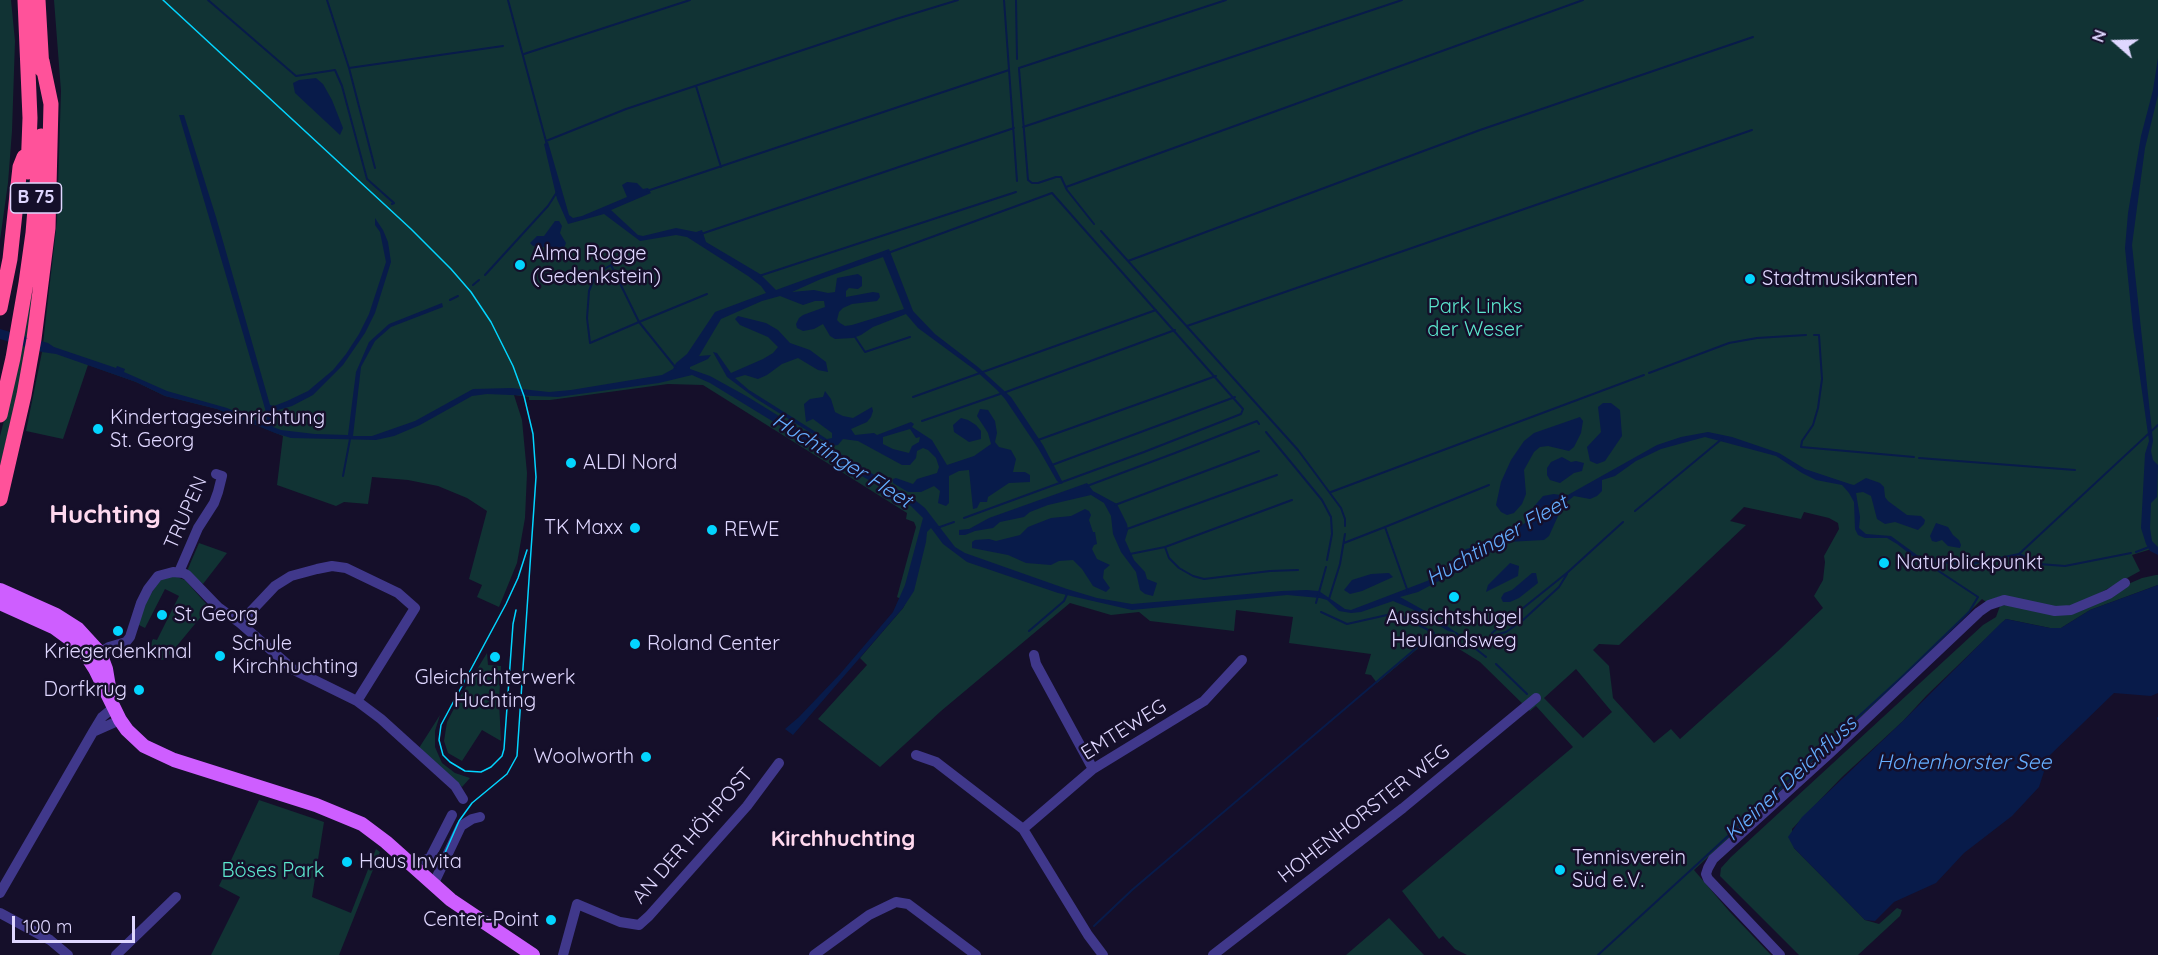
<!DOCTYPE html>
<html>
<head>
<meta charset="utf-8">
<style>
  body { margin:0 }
  #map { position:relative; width:2158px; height:955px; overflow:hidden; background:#150f2a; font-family:Quicksand,sans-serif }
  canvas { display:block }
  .north { position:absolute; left:2086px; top:12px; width:60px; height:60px; -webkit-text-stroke:4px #150f2a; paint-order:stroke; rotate:290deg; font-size:16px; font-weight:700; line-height:24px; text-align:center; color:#dfd7ff }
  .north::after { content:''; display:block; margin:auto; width:21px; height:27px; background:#dfd7ff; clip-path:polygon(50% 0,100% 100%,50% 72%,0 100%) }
  .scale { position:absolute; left:12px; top:916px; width:123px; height:27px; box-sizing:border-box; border:3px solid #dfd7ff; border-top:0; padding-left:8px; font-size:18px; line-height:21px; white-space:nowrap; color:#dfd7ff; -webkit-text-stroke:4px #150f2a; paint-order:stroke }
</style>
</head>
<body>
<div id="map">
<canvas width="2158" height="955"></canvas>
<div class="north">N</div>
<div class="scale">100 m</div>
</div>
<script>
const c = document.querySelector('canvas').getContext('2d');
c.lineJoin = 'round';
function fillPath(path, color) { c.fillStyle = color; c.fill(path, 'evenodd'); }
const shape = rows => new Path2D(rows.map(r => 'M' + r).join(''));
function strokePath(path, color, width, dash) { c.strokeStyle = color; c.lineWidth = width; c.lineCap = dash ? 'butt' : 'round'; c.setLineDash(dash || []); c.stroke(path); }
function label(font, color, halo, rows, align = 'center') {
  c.font = font + ' Quicksand,sans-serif'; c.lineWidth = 5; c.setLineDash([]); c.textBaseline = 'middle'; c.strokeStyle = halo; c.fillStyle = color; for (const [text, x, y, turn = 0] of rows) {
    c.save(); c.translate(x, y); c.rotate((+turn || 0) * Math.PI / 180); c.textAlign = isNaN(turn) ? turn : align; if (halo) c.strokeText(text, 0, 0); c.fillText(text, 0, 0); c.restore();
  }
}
fillPath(shape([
  [0,0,11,0,15,41,12,131,8,183,0,240],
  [54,0,2158,0,2158,547,2132,555,2140,571,2078,605,2053,607,2001,596,1986,602,1982,599,1918,664,1694,870,1729,911,1771,955,1467,955,1455,949,1443,936,1439,939,1402,891,1573,747,1536,706,1530,711,1480,662,1435,634,1377,683,1371,675,1365,674,1371,654,1289,643,1293,617,1236,610,1234,631,1150,621,1139,612,1111,615,1070,603,941,711,880,767,818,719,867,665,860,658,903,608,906,602,897,597,916,527,914,522,906,519,907,513,703,385,668,384,550,400,529,400,529,397,514,395,522,420,527,473,525,518,517,563,499,607,477,597,482,585,469,579,487,511,467,498,438,486,408,480,372,477,368,504,344,502,336,506,277,485,283,436,217,409,165,396,136,382,88,365,63,439,26,431,42,352,57,221,61,91],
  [1744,507,1801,519,1804,512,1829,518,1838,523,1839,529,1824,556,1825,562,1823,580,1814,596,1823,608,1778,651,1680,739,1671,729,1654,743,1613,698,1609,666,1593,650,1599,644,1619,645,1746,525,1730,521],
  [1576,669,1612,712,1583,738,1544,698],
  [31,294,35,294,27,354,0,466,0,436,20,359],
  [199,543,227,553,203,584,187,571],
  [2156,575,2158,575,2158,585,2090,610,2061,628,2050,628,2006,619,1927,695,1903,721,1842,777,1792,829,1794,848,1865,920,1879,924,1897,908,1902,910,1900,916,1858,955,1799,955,1720,876,1721,868,1731,857,1983,625,1996,617,2000,606,2011,604,2059,614,2142,578],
  [174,576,185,580,209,607,166,659,161,660,146,653,153,639,157,640,179,596,165,589,145,628,137,624,144,604,160,580],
  [487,653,488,665,501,666,499,701,501,741,482,730,462,761,448,753,444,741,447,722,460,697],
  [440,715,435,731,435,747,442,763,455,773,470,778,462,787,419,748],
  [259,800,324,822,312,897,351,913,376,849,380,852,339,955,211,955,240,897,219,886],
  [1389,918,1424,955,1346,955]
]), '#113334');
fillPath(shape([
  [2158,58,2158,95,2145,148,2132,245,2153,441,2151,451,2153,460,2158,465,2157,497,2151,503,2150,528,2152,541,2158,547,2158,555,2150,551,2146,544,2141,528,2145,454,2149,441,2133,328,2125,248,2128,213,2141,136,2153,90],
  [316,78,323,84,332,100,343,128,340,135,295,93,293,83,299,80],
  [179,115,184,115,216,217,270,405,274,406,287,401,308,391,333,370,346,354,359,334,369,314,386,262,380,232,375,225,375,218,383,230,388,242,391,262,375,313,365,333,343,365,313,395,292,406,271,412,273,427,281,430,315,434,348,435,356,372,369,342,389,324,442,303,443,307,391,327,375,341,361,367,353,436,372,436,415,421,473,389,512,388,549,392,571,390,662,375,673,369,676,363,687,354,715,312,766,293,761,286,748,276,687,237,676,235,640,241,604,214,568,224,557,199,544,144,548,142,569,215,573,218,582,216,627,197,622,185,627,182,637,183,643,189,648,188,651,193,611,210,638,235,643,236,676,228,696,232,702,230,706,242,760,274,776,290,889,249,913,311,935,334,978,367,1011,397,1043,445,1063,483,1061,484,1057,481,1038,448,1005,399,997,390,975,370,918,328,906,314,873,327,861,335,853,338,835,339,830,336,823,324,814,329,803,331,797,328,796,324,799,318,803,315,825,307,824,301,815,301,803,305,780,296,762,301,721,319,699,356,711,355,708,359,690,367,690,369,710,376,748,397,915,500,925,508,955,547,965,553,1067,589,1097,598,1132,604,1282,591,1306,590,1319,591,1345,609,1351,610,1427,581,1448,570,1454,558,1466,549,1494,542,1504,537,1528,521,1530,511,1543,496,1554,494,1566,496,1657,445,1681,437,1708,432,1732,437,1779,453,1805,469,1850,484,1854,485,1866,478,1880,483,1884,487,1885,497,1888,501,1907,515,1921,516,1925,520,1924,524,1918,530,1895,522,1885,524,1877,519,1871,496,1863,492,1856,493,1860,517,1859,528,1866,534,1891,536,1917,555,1928,558,1930,564,1929,566,1915,558,1897,544,1887,538,1865,538,1858,535,1855,529,1854,502,1849,493,1842,485,1816,480,1802,473,1776,456,1705,437,1661,449,1636,461,1615,476,1602,480,1602,491,1597,496,1590,499,1574,496,1563,505,1549,536,1544,540,1507,542,1473,563,1418,592,1400,597,1427,612,1457,633,1448,631,1412,609,1393,601,1361,612,1351,613,1339,611,1327,600,1320,598,1287,595,1132,610,1058,593,967,562,943,544,931,528,927,532,926,542,914,591,903,608,793,735,785,729,799,717,840,674,893,612,905,585,923,518,911,506,710,383,692,375,659,383,558,397,487,394,472,396,420,425,394,436,376,440,291,438,275,433,217,409,165,396,136,382,56,354,42,352,0,339,0,329,48,343,54,347,116,368,117,366,125,369,124,372,167,391,227,408,264,424,267,422,266,412],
  [883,257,904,309,852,325,845,326,840,323,837,320,839,312,843,308,852,304,877,301,880,297,879,293,873,292,846,297,846,291,849,288,858,289,862,286,862,277,858,274,837,278,835,292,828,293,814,290,792,292,821,279],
  [555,221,559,221,562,226,560,233,566,243,564,248,558,252,551,248,533,246,530,243,537,236,544,236],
  [738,316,766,323,778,330,790,343,810,350,826,362,828,372,818,370,798,358,782,364,767,375,758,379,745,375,735,378,749,390,827,439,832,438,832,433,813,419,806,422,804,404,810,399,823,397,825,391,831,399,835,412,843,416,853,418,872,407,873,411,871,417,867,422,851,429,855,435,874,433,877,435,911,422,914,424,912,427,932,440,947,465,974,456,991,444,988,433,977,416,980,409,988,410,995,421,997,433,995,442,999,447,1011,450,1016,459,1013,472,1025,472,1030,475,1030,482,1009,483,988,497,987,502,980,502,977,508,973,509,969,470,959,471,949,476,949,503,946,506,938,503,940,491,934,486,921,492,908,492,893,483,893,479,896,478,913,484,917,479,937,473,939,467,936,458,928,450,923,448,917,451,916,458,910,465,902,465,858,441,843,439,838,445,832,446,755,398,727,377,713,352,717,353,731,373,763,359,773,353,778,347,768,337,740,325,735,319],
  [910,429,916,438,920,437,919,442,912,446,909,453,893,449,883,444,883,437],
  [1603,403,1611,403,1620,410,1622,436,1605,461,1597,464,1590,461,1587,447,1601,432,1598,407],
  [1580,417,1583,421,1581,433,1574,447,1569,451,1548,446,1540,447,1534,452,1524,470,1526,494,1522,504,1514,513,1507,515,1501,512,1496,505,1501,482,1511,460,1524,441,1534,433],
  [961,418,968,420,976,425,981,431,981,439,969,442,954,432,953,425],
  [1562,457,1571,462,1576,461,1584,463,1582,471,1574,473,1560,483,1550,480,1547,475,1547,468,1551,462],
  [1087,483,1093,491,1117,504,1127,524,1128,530,1125,540,1134,560,1145,572,1147,579,1157,583,1153,596,1145,594,1140,590,1136,572,1121,552,1113,534,1111,516,1104,503,1091,495,1048,505,1030,512,1024,517,1000,522,993,528,975,531,965,535,959,535,959,530,969,529,989,518],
  [1085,509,1089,511,1091,515,1089,520,1093,532,1095,532,1097,544,1094,545,1092,549,1097,559,1110,565,1104,570,1103,578,1110,588,1106,592,1093,586,1082,569,1073,560,1059,561,1051,565,1026,563,1008,555,972,548,972,542,975,540,989,539,996,541,1020,535,1028,527,1051,518,1071,516],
  [1936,523,1948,527,1953,535,1959,540,1961,545,1960,548,1948,546,1942,540,1936,542,1932,541,1930,536],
  [1510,563,1519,566,1518,576,1486,592,1488,585],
  [1389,573,1393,577,1362,591,1350,594,1344,590,1352,580,1371,574],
  [1532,573,1536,573,1538,583,1519,598,1510,602,1503,602,1501,598,1504,593,1512,590],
  [2158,585,2158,693,2151,696,2114,693,2049,756,2039,787,2012,816,1964,853,1936,883,1894,902,1875,921,1865,920,1794,848,1788,837,1802,817,1903,721,2001,623,2006,619,2050,628,2061,628,2090,610]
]), '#081b4a');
strokePath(shape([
  [208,0,296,76,335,70,342,86,367,179,394,203,392,204],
  [327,0,349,68,503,46],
  [508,0,547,145],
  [1004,0,1017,181],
  [1016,0,1017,59],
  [524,54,690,0],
  [349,68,375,168],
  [1019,68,1226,0],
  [1019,69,1028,180,1032,183,1038,183,1056,177,1061,177,1067,190,1094,224],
  [696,86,721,167],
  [1023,127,1402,0],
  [546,141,626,109,896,19,958,0],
  [1066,187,1583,0],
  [647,191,1009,70],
  [1101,231,1298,450,1341,508,1345,519,1345,526],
  [701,234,1014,128],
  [888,253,1052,193,1243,409,1241,414,1144,452,964,518],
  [1128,261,1480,130,1753,37],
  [485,275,548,206,557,192],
  [759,276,1016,192],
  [473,285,479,280],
  [450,300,458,296],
  [1187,326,1752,130],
  [1814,335,1819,335,1822,379,1818,408,1813,425,1802,441,1801,447,1914,457],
  [855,337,865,352,910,337],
  [676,368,639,322,611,265,596,274,589,291,587,318,590,343,639,322,707,294],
  [1649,373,1729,343,1757,338,1806,335],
  [1006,392,1175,330],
  [913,397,1156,310],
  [922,421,1000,394],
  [1266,432,1322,500,1331,517,1332,534,1327,560],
  [1038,440,1216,376],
  [1919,458,2075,470],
  [1052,465,1235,397],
  [343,476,350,439],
  [1087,486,1175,453,1257,421,1259,424],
  [1331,492,1644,375],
  [1115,505,1259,451],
  [1635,511,1723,438],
  [937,528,954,522],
  [1127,529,1277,475],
  [1344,543,1385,527],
  [1165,547,1169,558,1179,568,1193,576,1204,579,1270,571,1298,570],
  [2136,552,2149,547],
  [1130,554,1165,547,1292,500],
  [2019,554,2158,425],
  [1926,560,1966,565,2019,554,2039,564,2065,566,2131,553],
  [1408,592,1385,527,1489,485],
  [1329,599,1340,564,1345,534],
  [1316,603,1326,567],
  [1029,631,1064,601,1067,594],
  [1456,633,1486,657],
  [1492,633,1568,572,1623,522],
  [1495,635,1506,632,1523,620,1559,587,1567,574],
  [1496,664,1527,694],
  [2158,718,2158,719],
  [1094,926,1132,890,1434,633,1396,613,1347,624,1321,612],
  [1598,955,1905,674,1969,612,1978,597,1928,564]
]), '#081b4a', 2);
strokePath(shape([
  [179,572,198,528,214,503,218,492,222,476,216,474],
  [240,623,275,586,291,576,317,569,332,566,346,568,398,593,415,608,357,701],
  [1034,655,1036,664,1093,769],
  [95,656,109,647,126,642,130,637,141,603,148,589,158,576,173,572,183,573,187,575,218,607,240,623,294,670,357,701,381,719,455,786,463,799],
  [93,732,120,720],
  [916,755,936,762,1023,829,1088,935,1103,955],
  [1023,829,1093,769,1204,701,1242,660],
  [408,862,417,863,430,858,452,815],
  [433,885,461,826,472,819,480,817],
  [0,893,93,732,102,717,113,708],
  [0,913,50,940,68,955],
  [116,955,176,897],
  [563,955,577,904,620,922,639,925,649,916,747,806,779,763],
  [814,955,869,915,896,902,908,904,976,955],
  [1213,955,1403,808,1536,698],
  [1780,955,1708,879,1706,874,1708,868,1713,859,1830,753,1979,612,1989,605,2004,600,2055,611,2071,610,2109,594,2125,583]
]), '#40388b', 10);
strokePath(shape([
  [0,590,56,615,78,629,100,653,106,669,110,693],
  [0,603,55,628,81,647,95,669,120,720,127,730,144,746,174,760,316,805,362,824,386,842,451,900,533,955]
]), '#ce5eff', 14);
strokePath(shape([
  [25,0,30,118,28,172],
  [38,0,42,70],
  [0,308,10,259,20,167,24,157],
  [0,415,13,358,26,283,33,233,41,136],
  [0,499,24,395,34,339,48,228,51,104,42,61]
]), '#ff529a', 15);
strokePath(shape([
  [163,0,411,229,451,269,471,292,491,322,513,366,524,396,533,434,536,477,517,756,507,774,472,803,459,821,441,862],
  [516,610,513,624,504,749,502,756,491,767,481,772,465,771,450,762,443,755,439,740,441,725,506,604,518,578,527,550]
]), '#03d5ff', 1.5);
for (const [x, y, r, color] of [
  [520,265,6,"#03d5ff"],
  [1750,279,6,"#03d5ff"],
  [98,429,6,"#03d5ff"],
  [571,463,6,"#03d5ff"],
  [635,528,6,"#03d5ff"],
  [712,530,6,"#03d5ff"],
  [1884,563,6,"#03d5ff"],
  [1454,597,6,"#03d5ff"],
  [162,615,6,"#03d5ff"],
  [118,631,6,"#03d5ff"],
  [635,644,6,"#03d5ff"],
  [220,656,6,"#03d5ff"],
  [495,657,6,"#03d5ff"],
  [139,690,6,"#03d5ff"],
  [646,757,6,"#03d5ff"],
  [347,862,6,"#03d5ff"],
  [1560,870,6,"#03d5ff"],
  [551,920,6,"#03d5ff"]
]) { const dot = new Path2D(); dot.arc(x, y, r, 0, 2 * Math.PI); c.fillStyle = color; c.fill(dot); strokePath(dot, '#150f2a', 2); }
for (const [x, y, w] of [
  [36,198,51]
]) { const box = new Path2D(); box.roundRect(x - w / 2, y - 15, w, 30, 4.5); c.fillStyle = '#150f2a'; c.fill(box); strokePath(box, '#dfd7ff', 1.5); }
label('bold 18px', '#dfd7ff', null, [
  ["B 75",36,198]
]);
label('20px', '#dfd7ff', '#150f2a', [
  ["Alma Rogge",532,254],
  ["(Gedenkstein)",532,277],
  ["Stadtmusikanten",1762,279],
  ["Kindertageseinrichtung",110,418],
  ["St. Georg",110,441],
  ["ALDI Nord",583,463],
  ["TK Maxx",623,528,"right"],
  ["REWE",724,530],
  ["Naturblickpunkt",1896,563],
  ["St. Georg",174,615],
  ["Aussichtshügel",1454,618,"center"],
  ["Heulandsweg",1454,641,"center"],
  ["Schule",232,644],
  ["Kirchhuchting",232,667],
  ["Roland Center",647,644],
  ["Kriegerdenkmal",118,652,"center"],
  ["Gleichrichterwerk",495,678,"center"],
  ["Huchting",495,701,"center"],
  ["Dorfkrug",127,690,"right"],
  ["Woolworth",634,757,"right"],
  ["Tennisverein",1572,858],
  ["Süd e.V.",1572,881],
  ["Haus Invita",359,862],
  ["Center-Point",539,920,"right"]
], 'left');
label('20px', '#5ce6cd', '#150f2a', [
  ["Park Links",1475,307],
  ["der Weser",1475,330],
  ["Böses Park",273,871]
]);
label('20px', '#dfd7ff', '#150f2a', [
  ["TRUPEN",186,513,-66],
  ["EMTEWEG",1124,730,-32],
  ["HOHENHORSTER WEG",1364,814,-38],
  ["AN DER HÖHPOST",693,836,-49]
]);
label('italic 21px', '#65aeff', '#150f2a', [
  ["Huchtinger Fleet",842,461,32],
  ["Huchtinger Fleet",1497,541,-30],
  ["Hohenhorster See",1964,763],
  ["Kleiner Deichfluss",1791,779,-43]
]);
label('bold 22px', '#ffd9ef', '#150f2a', [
  ["Kirchhuchting",843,839]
]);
label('bold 26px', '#ffd9ef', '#150f2a', [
  ["Huchting",105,515]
]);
</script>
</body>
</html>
